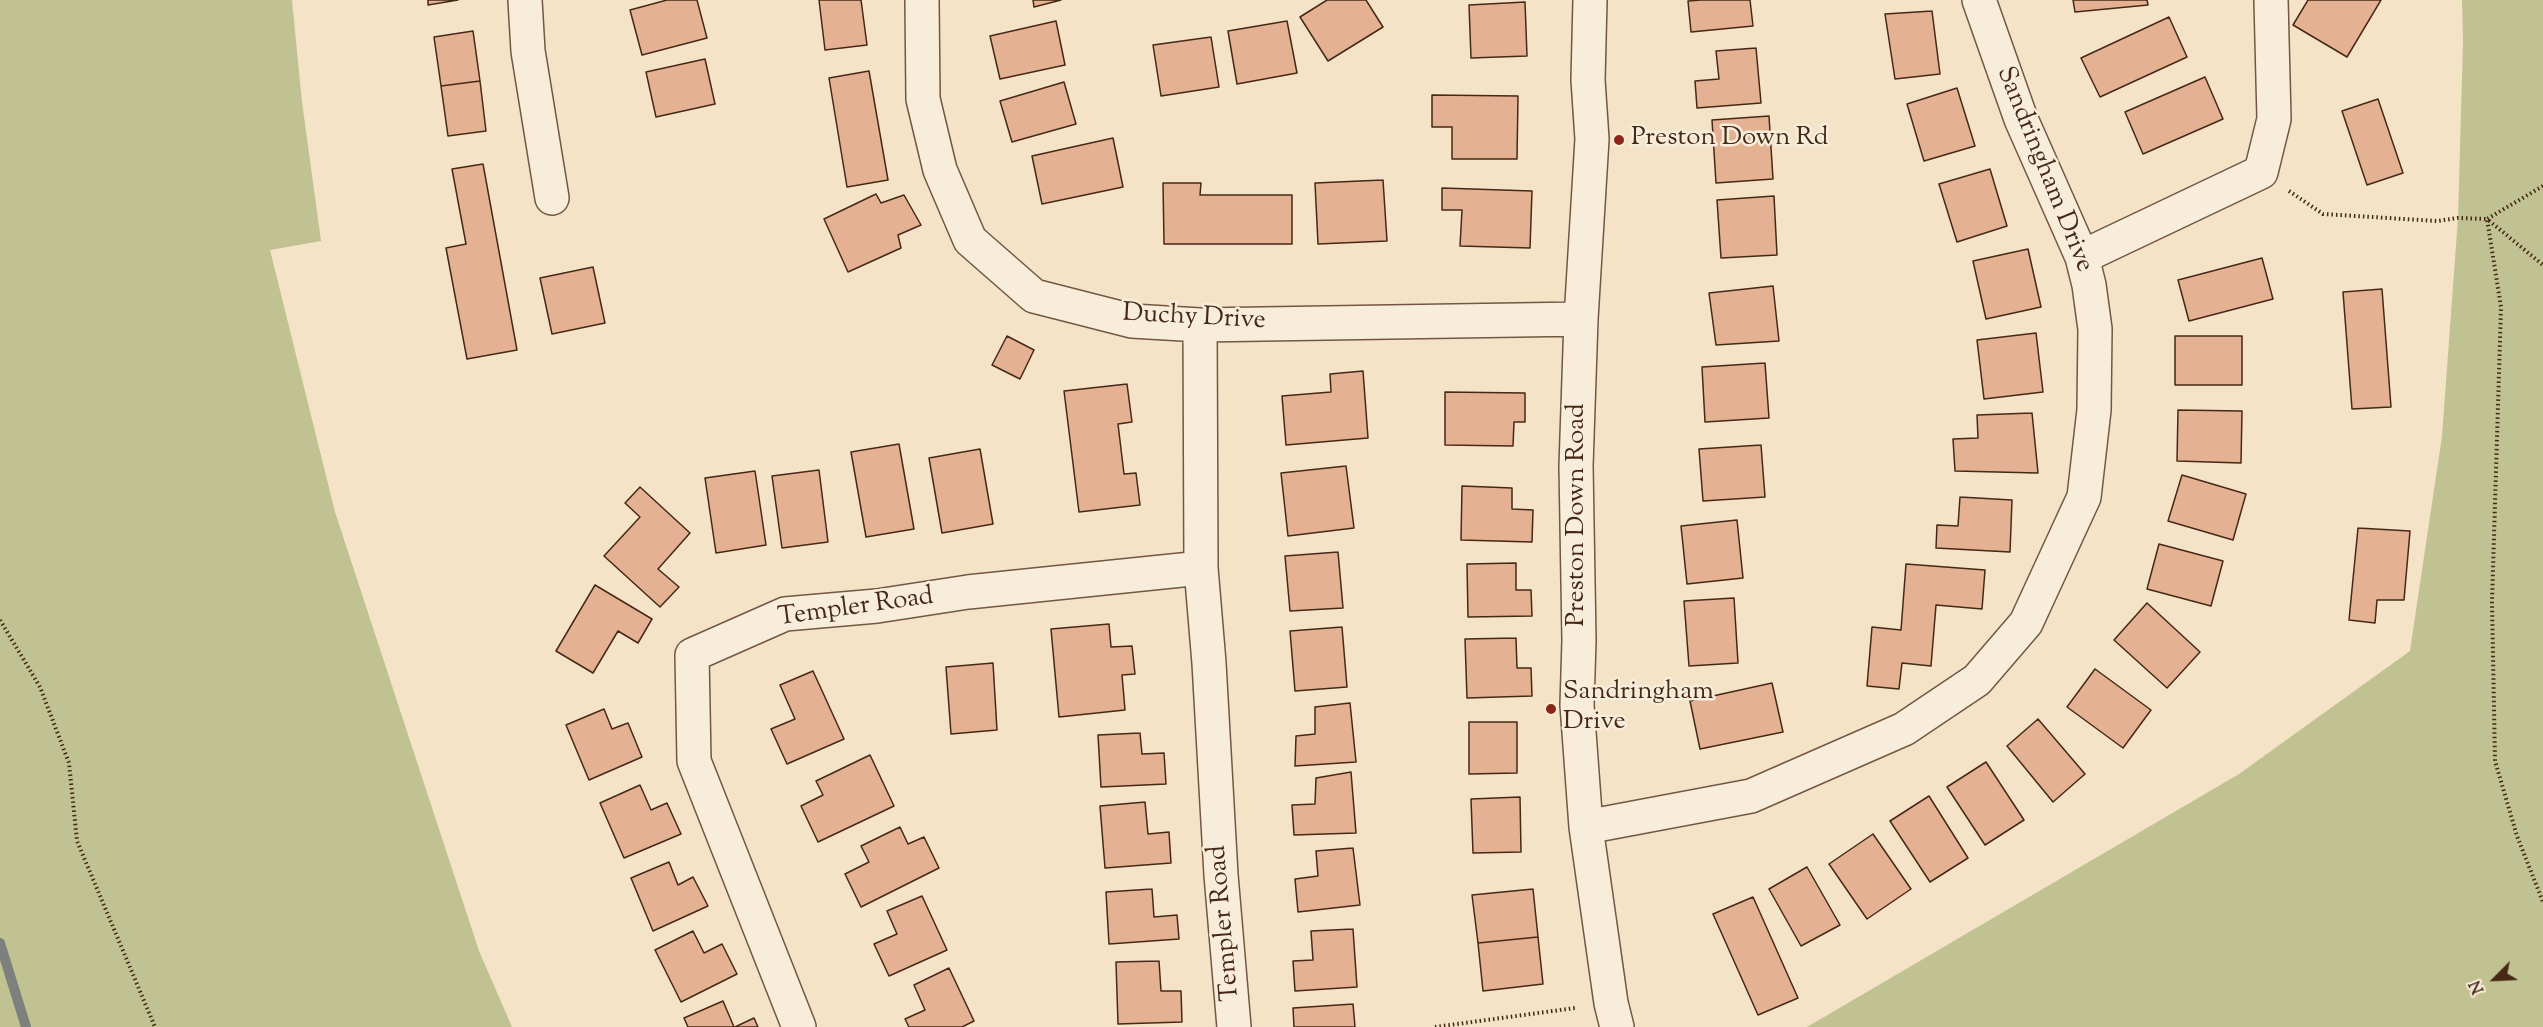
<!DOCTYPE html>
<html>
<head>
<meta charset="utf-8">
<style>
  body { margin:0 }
  #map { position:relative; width:2543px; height:1027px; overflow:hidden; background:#f4e3c7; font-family:"Sorts Mill Goudy",serif }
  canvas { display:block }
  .north { position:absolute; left:2465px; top:949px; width:60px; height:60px; -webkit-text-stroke:4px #f8eddb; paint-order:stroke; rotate:246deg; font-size:16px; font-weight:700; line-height:24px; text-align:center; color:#462816 }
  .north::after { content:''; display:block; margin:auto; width:21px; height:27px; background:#462816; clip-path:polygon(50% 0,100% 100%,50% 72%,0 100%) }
</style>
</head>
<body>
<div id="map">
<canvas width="2543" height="1027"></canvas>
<div class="north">N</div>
</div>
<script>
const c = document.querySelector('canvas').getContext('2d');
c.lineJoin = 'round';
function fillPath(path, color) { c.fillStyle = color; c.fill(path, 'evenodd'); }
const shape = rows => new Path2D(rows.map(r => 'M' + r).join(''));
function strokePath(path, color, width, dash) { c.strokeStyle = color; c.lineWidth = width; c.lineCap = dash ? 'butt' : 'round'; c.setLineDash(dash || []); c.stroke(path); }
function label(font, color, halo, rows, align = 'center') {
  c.font = font + ' "Sorts Mill Goudy",serif'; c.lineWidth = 5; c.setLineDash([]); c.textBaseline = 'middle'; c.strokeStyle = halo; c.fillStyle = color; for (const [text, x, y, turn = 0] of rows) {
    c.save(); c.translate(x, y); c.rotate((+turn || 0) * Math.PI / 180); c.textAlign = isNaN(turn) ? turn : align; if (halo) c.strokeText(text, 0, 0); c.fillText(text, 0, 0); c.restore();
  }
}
fillPath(shape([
  [0,0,292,0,302,102,321,241,270,250,335,512,479,951,512,1027,0,1027],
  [2462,0,2543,0,2543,1027,1807,1027,2239,774,2410,651,2442,436,2458,218,2463,42]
]), '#c1c291');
strokePath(shape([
  [0,943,26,1027]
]), '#7d807d', 10);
const building = shape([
  [428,0,458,0,428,5,428,0],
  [667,0,697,0,707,38,642,55,630,10,667,0],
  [819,0,861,0,867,45,825,50,819,0],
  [1033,0,1061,0,1034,7,1033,0],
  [1327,0,1366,0,1383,27,1328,61,1300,17,1327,0],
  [1701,0,1750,0,1753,26,1691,32,1688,1,1701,0],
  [2073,0,2147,0,2148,5,2075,12,2073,0],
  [2308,0,2381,0,2347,57,2293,25,2308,0],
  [1525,2,1527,56,1471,58,1469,5,1525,2],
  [1932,11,1940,74,1895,79,1885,14,1932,11],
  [2169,17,2187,57,2100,97,2081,58,2169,17],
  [1056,21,1065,65,1000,79,990,36,1056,21],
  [1287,21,1297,73,1237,84,1228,31,1287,21],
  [473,31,480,81,441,86,434,37,473,31],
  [1211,37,1219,87,1161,96,1153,45,1211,37],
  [1756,48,1761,103,1697,108,1695,81,1719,79,1716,51,1756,48],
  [705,59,715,104,656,117,646,72,705,59],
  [869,71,888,180,847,187,829,78,869,71],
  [2205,77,2223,119,2143,154,2125,112,2205,77],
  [480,81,486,131,448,136,441,86,480,81],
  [1064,82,1076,124,1012,142,1000,101,1064,82],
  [1957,88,1975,146,1924,161,1907,104,1957,88],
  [1432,95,1518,96,1517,159,1452,159,1452,127,1432,127,1432,95],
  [2378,99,2403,173,2367,185,2342,111,2378,99],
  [1769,116,1773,179,1716,183,1712,120,1769,116],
  [1113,138,1123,187,1042,204,1032,156,1113,138],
  [483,164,517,350,467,359,446,248,466,244,452,169,483,164],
  [1990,169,2007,226,1957,242,1939,184,1990,169],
  [1383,180,1387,241,1318,244,1315,183,1383,180],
  [1163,183,1201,183,1200,195,1292,195,1292,244,1164,244,1163,183],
  [1442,188,1532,191,1530,248,1460,246,1462,210,1442,210,1442,188],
  [876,194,881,203,904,195,921,225,898,235,901,248,848,272,824,219,876,194],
  [1774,196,1777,255,1721,258,1717,200,1774,196],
  [2028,249,2041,307,1986,319,1973,261,2028,249],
  [2262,258,2273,299,2189,321,2178,280,2262,258],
  [593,267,605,323,552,334,540,278,593,267],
  [1773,286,1779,341,1716,345,1709,293,1773,286],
  [2382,289,2391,407,2352,409,2343,292,2382,289],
  [2036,333,2043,392,1984,399,1977,340,2036,333],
  [1007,336,1034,350,1020,379,992,365,1007,336],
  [2175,336,2242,336,2242,385,2175,385,2175,336],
  [1765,363,1769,418,1705,422,1702,367,1765,363],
  [1363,371,1368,438,1286,445,1282,396,1331,392,1330,374,1363,371],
  [1127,384,1132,422,1118,424,1124,474,1136,473,1140,505,1079,512,1064,391,1127,384],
  [1445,392,1525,393,1525,422,1514,422,1513,446,1445,445,1445,392],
  [2178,410,2242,411,2241,463,2177,461,2178,410],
  [2032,413,2038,473,1955,471,1953,439,1978,438,1977,415,2032,413],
  [899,444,914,529,866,537,851,452,899,444],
  [1761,445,1765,497,1703,501,1699,449,1761,445],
  [980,449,993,524,942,533,929,458,980,449],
  [1346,466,1354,528,1288,536,1281,473,1346,466],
  [819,470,828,542,782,548,772,476,819,470],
  [755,471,766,545,716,553,705,478,755,471],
  [2182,475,2246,494,2233,540,2168,521,2182,475],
  [1462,486,1512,488,1512,509,1533,510,1532,542,1461,540,1462,486],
  [640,487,690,533,658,569,679,587,660,607,604,556,640,517,625,503,640,487],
  [1960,497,2012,500,2010,552,1936,548,1937,525,1958,526,1960,497],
  [1737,520,1743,578,1687,584,1681,526,1737,520],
  [2358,528,2410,531,2404,600,2377,600,2375,623,2349,620,2358,528],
  [2159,544,2223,561,2211,606,2147,589,2159,544],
  [1338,552,1343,608,1290,611,1285,556,1338,552],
  [1516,563,1516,590,1531,590,1532,616,1468,617,1467,564,1516,563],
  [1906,564,1985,570,1982,609,1936,605,1931,666,1902,663,1899,689,1867,686,1872,627,1901,630,1906,564],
  [595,585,652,619,638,643,618,631,593,673,556,651,595,585],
  [1734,598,1738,663,1689,666,1684,601,1734,598],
  [2147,603,2200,652,2167,688,2114,640,2147,603],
  [1109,624,1111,647,1132,646,1135,674,1122,675,1125,710,1059,717,1051,629,1109,624],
  [1342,627,1347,687,1295,691,1290,631,1342,627],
  [1516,638,1517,668,1531,668,1532,696,1467,698,1465,639,1516,638],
  [993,663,997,730,951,734,946,667,993,663],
  [2095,669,2151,710,2123,748,2067,707,2095,669],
  [813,671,844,739,787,764,771,729,795,719,780,685,813,671],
  [1772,683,1783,732,1700,749,1690,701,1772,683],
  [1350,703,1356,762,1295,766,1296,736,1315,734,1315,707,1350,703],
  [604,709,612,729,628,723,642,757,589,780,566,725,604,709],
  [2038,719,2085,774,2053,802,2007,746,2038,719],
  [1469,722,1517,722,1517,773,1469,774,1469,722],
  [1140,733,1142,754,1164,753,1166,784,1101,787,1098,735,1140,733],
  [870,755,894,806,818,842,801,806,823,795,816,781,870,755],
  [1986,762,2024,820,1985,845,1947,787,1986,762],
  [1351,772,1356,833,1294,835,1292,805,1315,804,1316,778,1351,772],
  [640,785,651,810,667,803,681,834,624,858,600,803,640,785],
  [1929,796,1968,858,1930,882,1890,821,1929,796],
  [1520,797,1521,852,1473,853,1471,799,1520,797],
  [1145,802,1148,834,1169,832,1171,863,1105,868,1100,806,1145,802],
  [900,827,908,844,924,837,939,868,861,907,845,874,869,862,861,846,900,827],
  [1873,834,1911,889,1867,919,1829,864,1873,834],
  [1353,848,1360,905,1298,912,1295,879,1318,876,1316,851,1353,848],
  [669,862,678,885,693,877,708,906,653,931,631,878,669,862],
  [1807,867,1840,925,1801,946,1769,889,1807,867],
  [1152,889,1154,917,1177,915,1179,939,1109,944,1106,892,1152,889],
  [1533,889,1538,937,1478,943,1472,895,1533,889],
  [922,896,947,950,889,976,874,944,897,934,887,911,922,896],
  [1753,897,1798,998,1758,1015,1713,914,1753,897],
  [1353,929,1357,987,1295,991,1293,961,1313,960,1311,931,1353,929],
  [693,931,704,953,722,944,737,974,681,1002,655,950,693,931],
  [1538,937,1543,984,1483,991,1478,943,1538,937],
  [1159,961,1161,991,1181,991,1182,1022,1118,1024,1116,962,1159,961],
  [949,968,974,1021,962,1027,909,1027,905,1019,925,1010,914,985,949,968],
  [723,1001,734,1027,688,1027,684,1018,723,1001],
  [1353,1004,1355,1027,1294,1027,1293,1008,1353,1004],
  [754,1018,758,1027,735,1027,754,1018]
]);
fillPath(building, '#e5b193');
strokePath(building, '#462816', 1.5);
const minor = shape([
  [525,0,528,51,552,198],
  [922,0,923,99,940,170,970,240,1034,296,1132,321,1200,325,1581,319],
  [1590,0,1588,80,1592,139,1581,319,1576,466,1579,640,1577,705,1586,827,1611,1003,1617,1027],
  [2082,257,2261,172,2274,119,2271,0],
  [1200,325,1201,568,1209,663,1221,875,1234,1027],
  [1586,827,1751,796,1904,729,1977,680,2026,623,2084,497,2094,410,2095,329,2089,285,2082,257,2021,119,1979,0],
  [799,1027,694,761,692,655,785,614,877,606,968,592,1201,568]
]);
strokePath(minor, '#725742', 36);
strokePath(shape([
  [2543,186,2487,219,2543,265],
  [2289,191,2323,214,2437,221,2458,218,2487,219,2501,307,2492,602,2495,761,2517,836,2543,902],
  [0,620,40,687,69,763,77,841,155,1027],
  [1435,1027,1575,1008]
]), '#462816', 4, [1.5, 3]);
strokePath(minor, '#f8eddb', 33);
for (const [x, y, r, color] of [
  [1619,140,6,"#8f2418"],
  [1551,709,6,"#8f2418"]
]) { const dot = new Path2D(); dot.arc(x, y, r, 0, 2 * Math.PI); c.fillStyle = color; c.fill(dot); strokePath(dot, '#f8eddb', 2); }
label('26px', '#462816', '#f8eddb', [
  ["Preston Down Rd",1631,140],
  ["Sandringham",1563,694],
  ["Drive",1563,724]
], 'left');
label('26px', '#462816', '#f8eddb', [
  ["Sandringham Drive",2043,170,68],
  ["Duchy Drive",1194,319,3],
  ["Preston Down Road",1579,515,-90],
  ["Templer Road",856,609,-8],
  ["Templer Road",1226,923,-95]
]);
</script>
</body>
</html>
